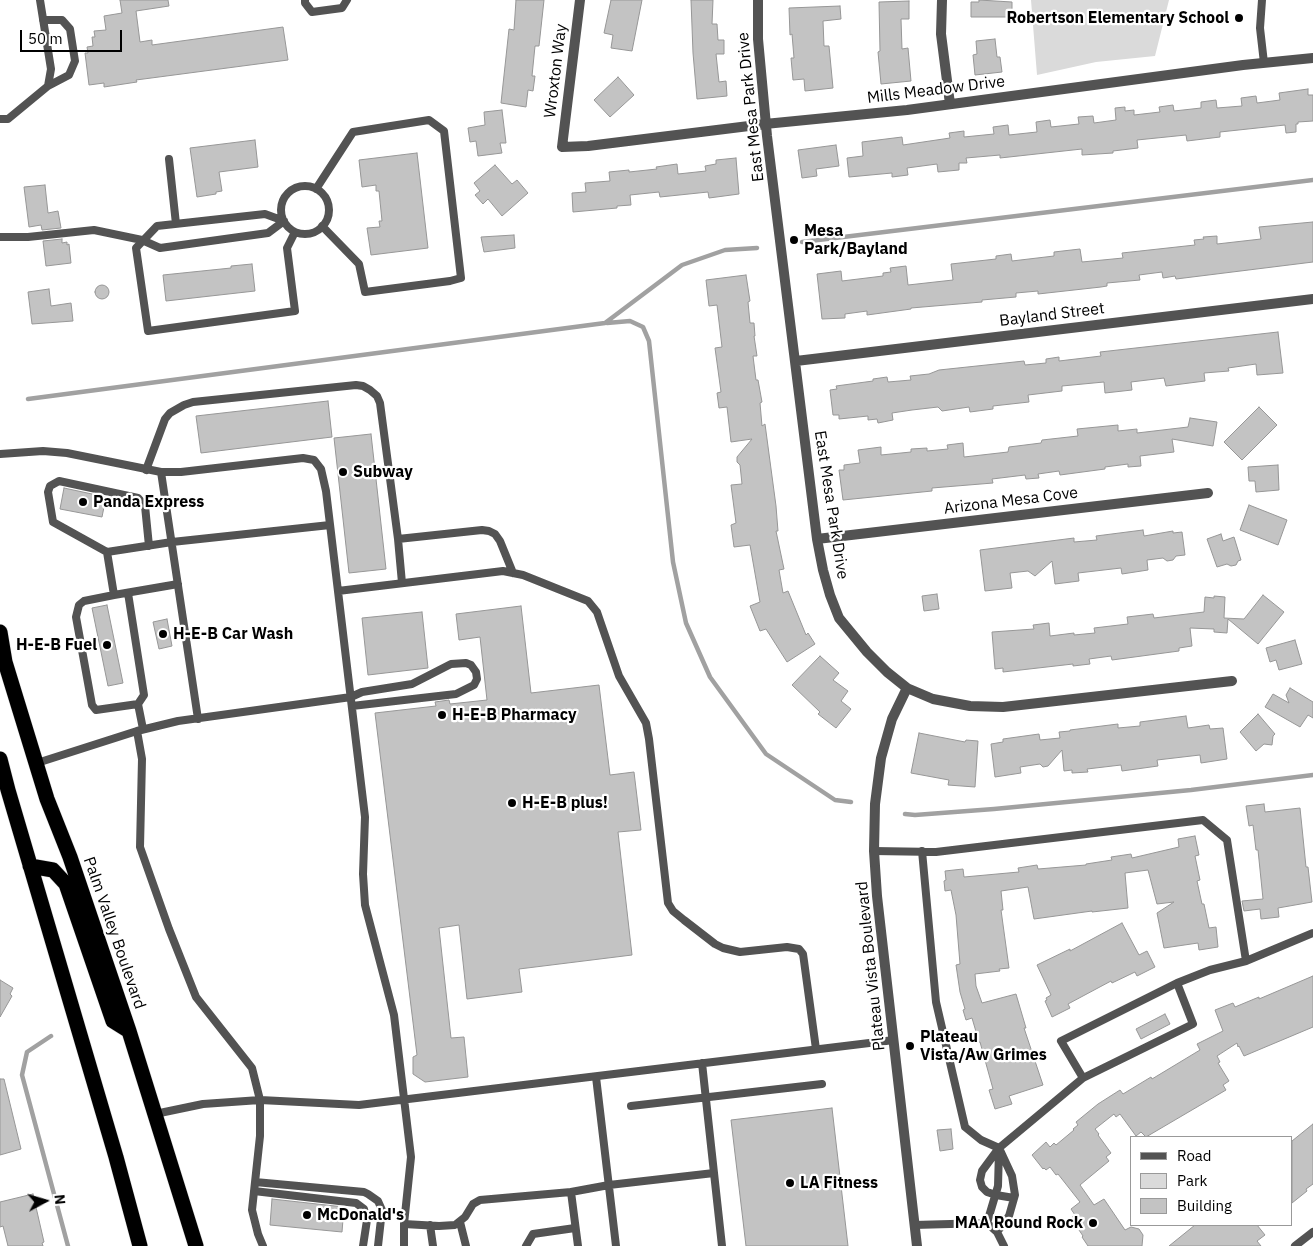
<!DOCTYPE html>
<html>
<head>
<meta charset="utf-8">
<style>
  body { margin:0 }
  #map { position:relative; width:1313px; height:1246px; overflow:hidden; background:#fff; font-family:"IBM Plex Sans",sans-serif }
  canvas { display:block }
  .legend { position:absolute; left:1130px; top:1136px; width:162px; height:90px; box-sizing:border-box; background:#fff; border:1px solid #999; margin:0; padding:6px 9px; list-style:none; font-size:15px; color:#000 }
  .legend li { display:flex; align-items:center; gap:10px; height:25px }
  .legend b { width:25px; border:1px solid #999 }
  .north { position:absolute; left:20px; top:1176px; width:50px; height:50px; -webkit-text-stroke:4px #fff; paint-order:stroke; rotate:84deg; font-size:14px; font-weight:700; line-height:20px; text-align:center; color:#000 }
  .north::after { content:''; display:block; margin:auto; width:18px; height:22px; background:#000; clip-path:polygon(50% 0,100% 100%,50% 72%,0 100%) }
  .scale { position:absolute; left:20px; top:30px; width:102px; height:22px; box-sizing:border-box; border:2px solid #000; border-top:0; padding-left:6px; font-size:15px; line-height:18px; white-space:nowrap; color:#000; -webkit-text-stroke:4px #fff; paint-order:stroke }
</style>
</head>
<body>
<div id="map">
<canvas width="1313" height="1246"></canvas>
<ul class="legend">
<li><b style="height:6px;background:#535353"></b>Road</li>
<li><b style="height:14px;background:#dadada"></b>Park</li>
<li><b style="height:14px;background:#c3c3c3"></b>Building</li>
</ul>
<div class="north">N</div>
<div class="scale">50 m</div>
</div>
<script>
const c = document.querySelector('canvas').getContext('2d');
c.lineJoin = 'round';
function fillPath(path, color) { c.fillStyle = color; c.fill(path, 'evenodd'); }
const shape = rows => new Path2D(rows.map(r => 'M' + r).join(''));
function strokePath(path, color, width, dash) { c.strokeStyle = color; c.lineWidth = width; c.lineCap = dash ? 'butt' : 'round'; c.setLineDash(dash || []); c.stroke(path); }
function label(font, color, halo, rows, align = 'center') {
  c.font = font + ' "IBM Plex Sans",sans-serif'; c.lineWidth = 4.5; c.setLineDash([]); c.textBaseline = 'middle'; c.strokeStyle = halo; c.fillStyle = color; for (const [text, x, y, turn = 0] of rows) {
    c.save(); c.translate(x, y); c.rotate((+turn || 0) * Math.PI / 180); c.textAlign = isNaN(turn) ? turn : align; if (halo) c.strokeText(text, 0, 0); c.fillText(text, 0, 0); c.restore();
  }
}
fillPath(shape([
  [1031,0,1169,0,1155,56,1096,62,1037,75]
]), '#dadada');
strokePath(shape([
  [802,242,1313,180],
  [607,323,630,321,643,327,649,341,673,562,686,623,710,677,766,754,835,800,851,802],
  [28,399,605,323,682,265,725,250,757,248],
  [905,814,915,815,994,809,1191,790,1313,775],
  [51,1036,27,1052,22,1075,68,1246]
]), '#a1a1a1', 4.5);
const building = shape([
  [120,0,168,0,169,6,136,11,140,42,152,40,152,45,283,27,288,60,136,80,137,82,104,87,104,83,89,85,85,53,88,53,87,47,93,46,92,37,95,37,94,31,106,30,104,16,122,13,120,0],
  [516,0,544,0,539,46,535,46,532,76,535,76,533,91,528,90,526,107,501,103,509,29,514,30,516,0],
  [611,0,642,0,632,51,611,48,613,35,604,33,611,0],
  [691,0,713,0,712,24,717,24,718,40,724,40,724,54,716,54,719,82,726,81,727,96,697,99,693,53,691,0],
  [979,0,1012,2,1012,17,971,17,971,2,979,2,979,0],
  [909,1,909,19,901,19,902,49,908,48,911,81,881,84,878,52,880,51,879,2,909,1],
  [840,6,841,19,823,21,824,46,829,46,833,88,805,91,804,79,793,80,791,58,794,58,792,34,790,35,789,8,840,6],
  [995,39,997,57,1000,57,1002,72,975,75,973,55,977,54,976,41,995,39],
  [618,77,634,95,610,117,594,100,618,77],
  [1308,89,1308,95,1313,95,1313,121,1298,122,1298,124,1296,124,1296,132,1286,133,1285,125,1220,132,1220,137,1187,141,1186,135,1137,140,1138,148,1113,151,1113,153,1082,155,1082,149,1000,158,1000,155,966,158,967,163,959,163,959,170,938,172,937,164,907,168,908,175,892,177,892,173,849,177,847,158,863,156,862,142,902,137,903,145,950,138,949,133,964,131,964,137,994,134,993,127,1008,125,1009,135,1037,132,1036,122,1050,120,1051,127,1079,124,1078,117,1093,116,1094,123,1116,120,1115,108,1125,107,1125,111,1134,110,1134,115,1160,112,1159,107,1173,105,1174,111,1201,108,1201,102,1216,100,1217,108,1242,106,1241,98,1256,96,1257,103,1280,100,1279,93,1308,89],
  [502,110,506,143,500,143,502,153,478,156,476,141,470,142,468,128,485,125,484,112,502,110],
  [255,140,258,167,219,172,222,191,216,192,216,194,197,197,190,148,255,140],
  [836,145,839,166,816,169,817,176,802,178,798,150,836,145],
  [417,153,428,248,371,255,367,228,380,227,379,221,382,221,379,191,376,191,376,185,362,187,359,160,417,153],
  [736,158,739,194,709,198,708,192,660,197,659,192,630,195,631,205,617,206,617,208,573,212,572,193,586,192,585,183,610,181,609,172,629,170,629,172,657,169,656,167,677,164,678,174,706,171,705,166,716,164,716,160,736,158],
  [495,165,512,184,517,180,528,193,502,216,488,199,483,204,475,195,480,191,474,183,495,165],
  [45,185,48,213,58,211,61,228,42,230,41,225,29,227,24,187,45,185],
  [1313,222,1313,262,1176,279,1175,276,1163,278,1162,272,1139,275,1140,280,1107,283,1107,286,1101,287,1038,294,1038,291,1016,293,1016,297,982,300,982,302,911,308,911,309,867,315,867,311,845,314,845,318,822,319,817,274,841,271,842,281,883,276,883,273,891,272,890,268,906,266,908,285,953,280,951,264,996,259,996,256,1011,254,1012,261,1054,256,1054,252,1080,249,1082,262,1123,258,1122,253,1195,245,1194,240,1204,239,1203,237,1217,236,1217,244,1261,239,1259,227,1313,222],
  [514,235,515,248,484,252,481,237,514,235],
  [62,239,62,243,67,242,67,245,69,244,71,263,46,266,43,241,62,239],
  [252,264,255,291,166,301,163,275,231,268,231,266,252,264],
  [746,275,750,301,748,302,750,323,754,323,755,336,754,336,757,356,753,356,756,380,758,380,762,402,760,403,762,426,765,424,776,506,778,531,776,531,784,569,779,570,783,593,788,591,806,635,808,633,815,644,787,662,766,629,760,631,750,606,760,602,750,545,734,547,731,525,736,523,731,485,742,484,740,465,737,462,737,457,752,439,731,442,727,407,719,408,717,393,721,392,715,348,722,347,717,305,709,306,706,280,746,275],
  '95 292a7 7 0 1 1 14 0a7 7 0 1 1-14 0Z',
  [49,289,51,306,71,303,73,321,32,324,28,292,49,289],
  [1278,332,1283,373,1257,375,1256,364,1228,368,1229,371,1204,373,1205,381,1166,386,1164,378,1131,382,1132,390,1105,393,1104,382,1062,386,1062,391,1028,395,1029,402,993,406,993,409,970,412,969,407,942,411,938,407,912,410,892,413,893,420,878,423,877,419,868,420,868,416,839,419,839,415,833,415,830,390,837,389,836,386,873,381,873,379,887,377,888,382,911,380,910,376,929,374,939,370,1024,361,1025,365,1046,363,1046,359,1059,357,1059,361,1101,356,1100,352,1278,332],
  [328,401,332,437,201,453,196,416,328,401],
  [1259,407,1277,425,1242,460,1224,442,1259,407],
  [1190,418,1217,422,1213,446,1172,439,1174,452,1140,456,1141,466,1128,467,1128,464,1105,467,1105,469,1060,475,1059,471,1038,474,1039,478,1026,479,1025,475,992,479,993,483,932,488,932,491,843,500,839,470,844,470,844,465,860,463,858,450,881,447,881,455,911,452,911,449,927,448,927,451,948,449,947,445,963,443,964,457,1008,452,1009,447,1041,443,1042,440,1078,436,1077,429,1118,425,1118,431,1137,429,1137,433,1188,427,1190,418],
  [371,434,386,569,349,573,334,438,371,434],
  [1278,465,1279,490,1256,492,1255,481,1249,481,1248,467,1278,465],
  [64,488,106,497,102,517,60,509,64,488],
  [1249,505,1287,520,1278,545,1240,530,1249,505],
  [1143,530,1144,536,1173,531,1173,533,1182,532,1185,555,1176,556,1173,560,1167,561,1163,558,1147,560,1148,570,1122,574,1121,568,1078,573,1079,581,1055,584,1052,561,1035,576,1028,571,1010,573,1012,588,985,591,980,550,1074,538,1074,542,1097,540,1096,536,1143,530],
  [1221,534,1223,541,1234,537,1241,560,1238,561,1236,565,1231,566,1227,564,1217,567,1207,539,1221,534],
  [937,594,939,609,924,611,922,596,937,594],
  [1263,595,1284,612,1258,644,1228,619,1227,633,1214,632,1214,629,1190,628,1192,646,1179,648,1179,651,1112,660,1111,656,1089,659,1090,664,1073,666,1073,664,1003,672,1003,668,995,669,992,632,1034,629,1033,625,1049,623,1050,636,1074,633,1074,635,1095,633,1094,628,1128,624,1127,617,1153,614,1154,618,1204,612,1205,597,1214,598,1214,596,1225,597,1224,618,1244,619,1263,595],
  [107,605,123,683,108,686,92,608,107,605],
  [521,606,531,693,599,685,610,775,634,772,641,830,618,832,632,955,519,969,522,992,467,999,459,925,439,928,451,1038,464,1037,468,1077,425,1082,413,1074,413,1057,417,1055,375,713,436,706,435,702,449,700,450,704,487,700,480,637,459,640,456,614,521,606],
  [422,612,428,668,368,675,362,618,422,612],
  [167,619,172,646,159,649,153,622,167,619],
  [1295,640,1302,664,1279,670,1276,660,1270,662,1266,648,1295,640],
  [820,656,839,673,833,680,848,691,841,701,851,709,836,728,818,714,820,712,792,685,820,656],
  [1290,688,1313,702,1313,718,1308,715,1300,727,1265,707,1273,694,1289,703,1286,695,1290,688],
  [1258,714,1275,734,1273,736,1272,745,1264,744,1256,751,1240,732,1258,714],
  [1186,716,1188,728,1209,725,1210,729,1223,728,1227,759,1201,763,1200,755,1157,760,1158,766,1122,771,1121,765,1087,769,1088,772,1072,773,1072,770,1064,771,1062,750,1048,766,1043,767,1040,764,1020,767,1021,773,995,777,991,744,1003,742,1003,739,1039,734,1040,740,1060,738,1059,732,1070,731,1070,730,1118,724,1118,728,1140,726,1140,722,1186,716],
  [919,733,965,742,966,740,978,741,975,787,948,785,949,780,911,773,919,733],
  [1264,804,1265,812,1300,808,1306,867,1308,867,1312,902,1278,908,1279,917,1261,919,1260,909,1244,911,1242,901,1263,899,1258,850,1256,850,1253,825,1249,826,1246,806,1264,804],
  [1195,836,1199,855,1195,856,1200,880,1197,881,1202,904,1204,904,1209,928,1216,927,1218,947,1199,950,1198,943,1164,948,1157,913,1174,902,1157,904,1148,870,1125,873,1128,908,1092,912,1092,911,1034,919,1028,887,1001,891,1003,910,1001,910,1009,968,999,969,1000,971,975,974,976,986,982,1003,1016,994,1026,1028,1024,1028,1043,1085,1009,1096,1012,1104,995,1109,989,1090,993,1089,980,1042,979,1042,972,1018,966,1020,963,1010,965,1009,960,992,956,965,960,964,956,915,951,890,945,891,944,881,946,880,945,871,963,869,964,877,1019,872,1018,868,1037,865,1038,869,1086,865,1086,864,1112,860,1111,857,1131,854,1132,858,1179,847,1178,839,1195,836],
  [1122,923,1139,955,1147,951,1155,967,1137,976,1135,972,1112,983,1111,981,1068,1004,1070,1008,1052,1017,1045,1001,1047,1000,1046,998,1051,995,1037,965,1070,949,1070,951,1122,923],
  [1313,976,1313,1027,1244,1056,1239,1046,1238,1047,1237,1043,1217,1056,1220,1062,1218,1063,1229,1081,1223,1085,1226,1090,1146,1137,1141,1132,1136,1136,1120,1114,1116,1117,1114,1114,1095,1129,1099,1134,1098,1135,1111,1153,1106,1157,1109,1161,1080,1185,1094,1205,1104,1199,1125,1230,1131,1227,1139,1229,1143,1235,1142,1246,1088,1246,1082,1237,1083,1236,1071,1218,1075,1215,1071,1209,1080,1202,1058,1174,1056,1175,1050,1167,1046,1170,1044,1168,1043,1169,1032,1155,1046,1142,1050,1147,1054,1143,1056,1145,1074,1130,1073,1129,1078,1125,1076,1122,1098,1104,1120,1090,1123,1094,1151,1077,1152,1079,1200,1050,1197,1044,1223,1031,1215,1010,1233,1003,1235,1007,1259,997,1259,999,1313,976],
  [0,980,13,988,10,994,12,996,0,1017,0,980],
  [1165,1014,1170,1024,1141,1039,1136,1029,1165,1014],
  [0,1079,4,1079,21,1149,0,1155,0,1079],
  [832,1108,848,1246,746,1246,731,1120,832,1108],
  [1313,1124,1313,1184,1306,1189,1307,1191,1292,1203,1292,1141,1313,1124],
  [951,1129,953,1149,940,1151,937,1130,951,1129],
  [33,1194,44,1242,42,1243,43,1246,8,1246,3,1226,0,1227,0,1202,33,1194],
  [272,1199,344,1207,342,1232,270,1225,272,1199],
  [1195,1225,1257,1225,1265,1235,1257,1241,1261,1246,1169,1246,1195,1225]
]);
fillPath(building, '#c3c3c3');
strokePath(building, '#979797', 1);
const highway = shape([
  [0,632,5,662,47,799,70,857,129,1031,196,1246],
  [0,759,8,790,116,1157,140,1246],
  [30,866,53,870,66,884,113,1021,129,1031]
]);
strokePath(highway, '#dbdbdb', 16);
strokePath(shape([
  [305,0,305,3,312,12,342,8,347,0],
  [1262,0,1260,28,1264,63],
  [43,20,62,20,70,29,75,61,69,75,48,86],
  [0,119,8,119,48,86,51,69,40,0],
  [169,159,176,224],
  '281 210a24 24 0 1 1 48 0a24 24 0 1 1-48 0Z',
  [316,189,353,132,429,120,444,131,461,278,450,281,365,292,359,264,322,226],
  [284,221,265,214,157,226,136,248,148,331,295,311,287,248,295,232],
  [0,237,28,237,94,230,142,240,160,248,268,233,284,221],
  [0,454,43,451,67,453,161,472,181,472,303,458,314,460,321,469,326,491,365,817,363,874,365,905,394,1015,411,1157,404,1224,404,1246],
  [146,470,165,419,170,413,184,405,193,402,356,385,363,386,370,390,377,396,380,403,398,539,482,530,489,531,495,534,500,541,513,573],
  [161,472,198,719],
  [398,539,402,583],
  [107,552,53,522,48,492,50,486,59,481,138,498,145,506,149,546],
  [178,584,114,595,107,552,172,542,330,525],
  [338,591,503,571,523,575,588,601,597,612,619,676,646,723,649,739,668,903,673,911,684,920,715,944,723,948,740,952,787,947,799,949,803,954,804,961,816,1049],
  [128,593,144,695,138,704],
  [114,595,84,601,79,605,76,617,92,705,96,710,138,704,143,729],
  [137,731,142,759,140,847,169,929,196,997,252,1068,260,1100,260,1136,252,1210,258,1234,263,1246],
  [37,763,137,731,178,721,351,697,362,692,412,684,451,664,466,663,471,665,476,672,477,679,474,685,456,694,352,706],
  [874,851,936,852,1203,820,1227,840,1246,961,1313,933],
  [922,851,936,1002,965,1127,981,1140,999,1148,1012,1176,1015,1195,1009,1216,997,1232],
  [596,1077,616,1246],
  [1083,1078,1061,1041,1177,983],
  [631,1106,822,1084],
  [155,1114,203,1104,260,1100,359,1105,894,1040],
  [714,1173,722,1246],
  [255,1182,364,1192,368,1194,378,1201,382,1210,378,1246],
  [254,1191,356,1203,364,1209,367,1220,363,1246],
  [1014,1198,996,1195,987,1192,982,1187,980,1180,982,1171,999,1148,1083,1078,1193,1024,1177,983,1210,970,1246,961],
  [460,1222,466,1246],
  [987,1223,998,1186,999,1150],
  [404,1224,439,1226,455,1225,465,1217,473,1204,480,1200,571,1192],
  [430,1225,433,1246],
  [914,1225,987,1223,997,1232,1004,1246],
  [526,1246,533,1234,575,1228],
  [578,1246,571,1192,609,1185,714,1173,702,1063],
  [1295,1246,1313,1232]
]), '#535353', 8);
strokePath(shape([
  [580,0,562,147,588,146,765,124,907,110,1243,65,1313,58],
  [758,0,758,39,767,136,817,539,823,570,830,595,839,618,867,652,887,672,907,688,933,699,970,706,1003,707,1232,681],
  [942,0,941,34,950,104],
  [796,361,1313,299],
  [817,539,1208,493],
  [907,688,892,719,881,758,875,804,874,851,877,896,917,1246]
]), '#535353', 10);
strokePath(highway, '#000', 15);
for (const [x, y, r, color] of [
  [1239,18,5,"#000"],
  [794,240,5,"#000"],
  [343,472,5,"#000"],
  [83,502,5,"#000"],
  [163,634,5,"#000"],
  [107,645,5,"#000"],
  [442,715,5,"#000"],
  [512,803,5,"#000"],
  [910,1046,5,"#000"],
  [790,1183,5,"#000"],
  [307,1215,5,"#000"],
  [1093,1223,5,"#000"]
]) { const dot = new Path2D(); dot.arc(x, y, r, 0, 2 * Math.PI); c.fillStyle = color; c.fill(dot); strokePath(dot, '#fff', 2); }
label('bold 16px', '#000', '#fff', [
  ["Robertson Elementary School",1229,18,"right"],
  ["Mesa",804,231],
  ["Park/Bayland",804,249],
  ["Subway",353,472],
  ["Panda Express",93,502],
  ["H-E-B Car Wash",173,634],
  ["H-E-B Fuel",97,645,"right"],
  ["H-E-B Pharmacy",452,715],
  ["H-E-B plus!",522,803],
  ["Plateau",920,1037],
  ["Vista/Aw Grimes",920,1055],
  ["LA Fitness",800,1183],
  ["McDonald's",317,1215],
  ["MAA Round Rock",1083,1223,"right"]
], 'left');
label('16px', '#000', '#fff', [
  ["Wroxton Way",556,71,-83],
  ["Mills Meadow Drive",936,90,-7],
  ["East Mesa Park Drive",751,107,-96],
  ["Bayland Street",1052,315,-7],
  ["Arizona Mesa Cove",1011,501,-7],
  ["East Mesa Park Drive",831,505,81],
  ["Palm Valley Boulevard",114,933,71],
  ["Plateau Vista Boulevard",871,966,-96]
]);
</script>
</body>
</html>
